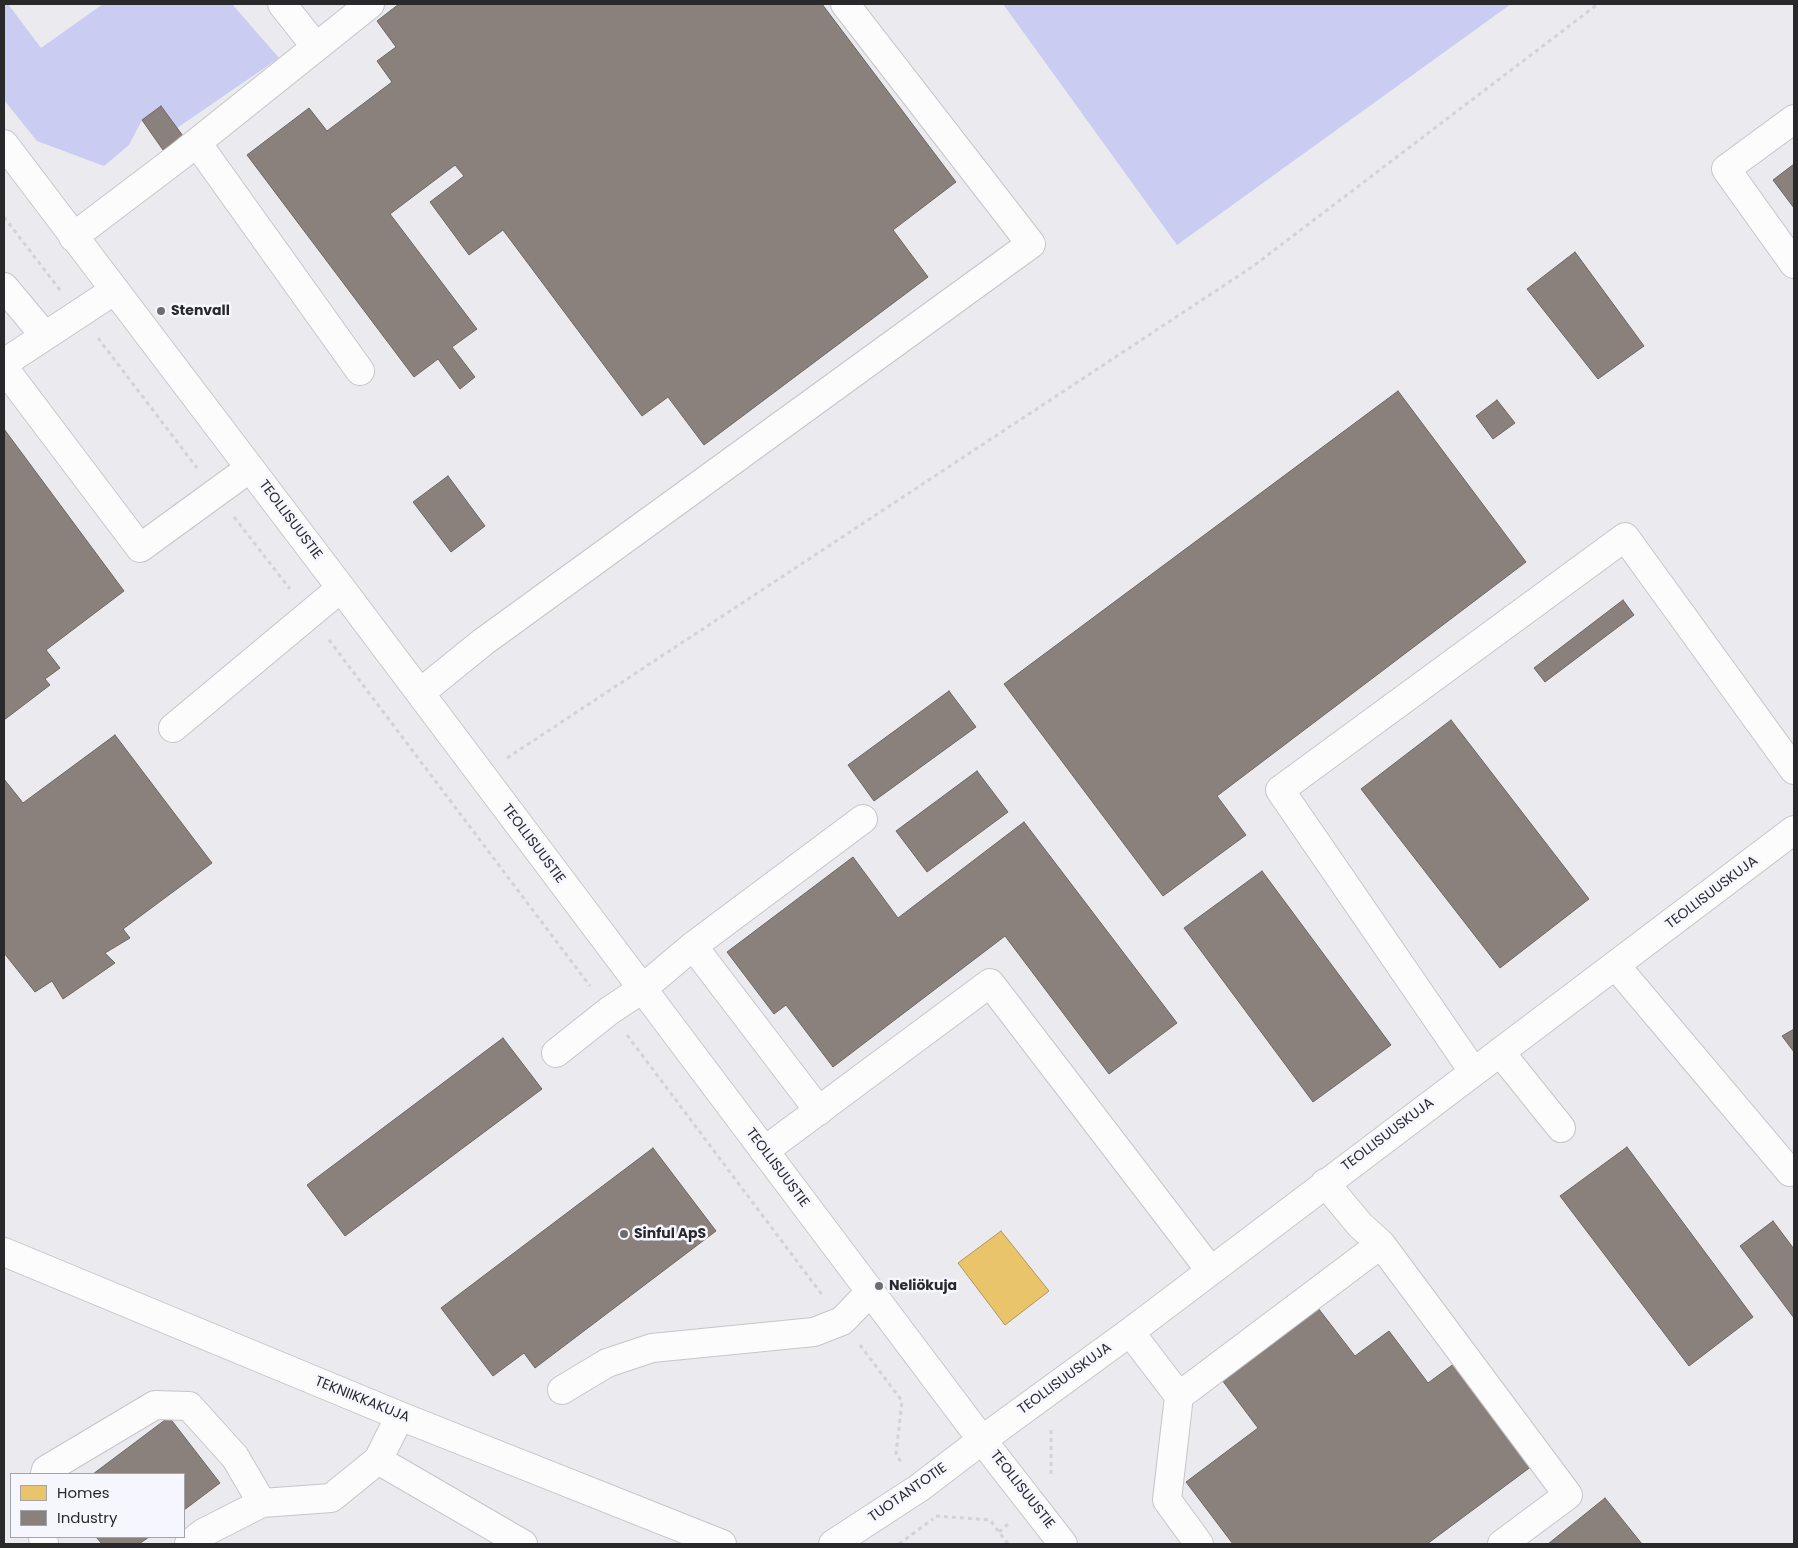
<!DOCTYPE html>
<html>
<head>
<meta charset="utf-8">
<style>
  body { margin:0 }
  #map { position:relative; width:1798px; height:1548px; overflow:hidden; background:#eaeaef; font-family:Poppins,sans-serif }
  canvas { display:block }
  .frame { position:absolute; inset:0; border:5px solid #29292c; pointer-events:none }
  .legend { position:absolute; left:10px; top:1473px; width:175px; height:65px; box-sizing:border-box; background:#f5f6fe; border:1px solid #a3a4aa; margin:0; padding:6px 9px; list-style:none; font-size:15px; color:#29292c }
  .legend li { display:flex; align-items:center; gap:10px; height:25px }
  .legend b { width:25px; border:1px solid #a3a4aa }
</style>
</head>
<body>
<div id="map">
<canvas width="1798" height="1548"></canvas>
<div class="frame"></div>
<ul class="legend">
<li><b style="height:14px;background:#e9c46a"></b>Homes</li>
<li><b style="height:14px;background:#8a817c"></b>Industry</li>
</ul>
</div>
<script>
const c = document.querySelector('canvas').getContext('2d');
c.lineJoin = 'round';
function fillPath(path, color) { c.fillStyle = color; c.fill(path, 'evenodd'); }
const shape = rows => new Path2D(rows.map(r => 'M' + r).join(''));
function strokePath(path, color, width, dash) { c.strokeStyle = color; c.lineWidth = width; c.lineCap = dash ? 'butt' : 'round'; c.setLineDash(dash || []); c.stroke(path); }
function label(font, color, halo, rows, align = 'center') {
  c.font = font + ' Poppins,sans-serif'; c.lineWidth = 5; c.setLineDash([]); c.textBaseline = 'middle'; c.strokeStyle = halo; c.fillStyle = color; for (const [text, x, y, turn = 0] of rows) {
    c.save(); c.translate(x, y); c.rotate((+turn || 0) * Math.PI / 180); c.textAlign = isNaN(turn) ? turn : align; if (halo) c.strokeText(text, 0, 0); c.fillText(text, 0, 0); c.restore();
  }
}
fillPath(shape([
  [4,4,8,4,41,48,103,4,232,4,279,58,177,128,161,106,142,120,129,145,104,166,37,141,4,100],
  [1003,4,1511,4,1177,245]
]), '#caccf1');
const homes = shape([
  [1001,1231,1049,1291,1005,1325,958,1263,1001,1231]
]);
fillPath(homes, '#e9c46a');
strokePath(homes, '#af9657', 1);
const industry = shape([
  [399,4,822,4,956,182,893,230,928,277,704,445,668,397,642,416,503,230,469,255,430,202,464,176,455,165,390,214,477,329,452,347,475,377,460,389,438,359,414,377,247,155,309,108,327,131,392,82,377,61,396,47,377,21,399,4],
  [161,106,183,136,163,150,142,120,161,106],
  [1794,164,1794,208,1773,180,1794,164],
  [1575,252,1644,346,1598,379,1527,289,1575,252],
  [1398,391,1526,562,1217,796,1246,835,1163,896,1004,684,1398,391],
  [1497,400,1515,423,1493,439,1476,416,1497,400],
  [4,429,124,591,46,650,60,668,45,679,50,685,4,720,4,429],
  [448,476,485,526,451,552,413,502,448,476],
  [1623,600,1634,615,1545,682,1534,668,1623,600],
  [949,691,976,727,874,801,848,765,949,691],
  [1451,720,1589,899,1500,968,1361,789,1451,720],
  [115,735,212,863,123,929,130,938,105,953,115,963,63,999,52,981,35,992,4,953,4,779,23,803,115,735],
  [977,771,1008,812,927,872,896,831,977,771],
  [1024,822,1177,1023,1109,1074,1005,936,833,1067,786,1005,774,1014,727,952,853,857,898,918,1024,822],
  [1262,871,1391,1045,1313,1102,1184,928,1262,871],
  [1794,1029,1794,1052,1782,1036,1794,1029],
  [503,1038,542,1089,345,1236,307,1185,503,1038],
  [1627,1147,1753,1317,1689,1366,1560,1196,1627,1147],
  [653,1148,716,1231,535,1368,524,1353,493,1376,441,1308,653,1148],
  [1773,1221,1794,1249,1794,1318,1740,1246,1773,1221],
  [1318,1308,1355,1356,1389,1331,1428,1383,1455,1363,1532,1466,1427,1544,1233,1544,1186,1482,1258,1428,1222,1380,1318,1308],
  [169,1417,220,1483,184,1510,184,1474,93,1474,169,1417],
  [1605,1498,1642,1544,1548,1544,1605,1498],
  [96,1537,149,1537,139,1544,102,1544,96,1537]
]);
fillPath(industry, '#8a817c');
strokePath(industry, '#6d6764', 1);
const minor = shape([
  [282,4,316,47],
  [1794,119,1726,169,1794,264],
  [197,143,360,371],
  [4,144,341,588,982,1440,1063,1544],
  [73,237,180,156,370,4],
  [4,287,45,336,115,290],
  [4,363,45,336],
  [4,368,140,548,250,468],
  [420,693,483,642,1031,244,845,4],
  [173,728,341,588],
  [693,946,819,1111],
  [1616,966,1790,1172],
  [1500,1052,1561,1128],
  [556,1053,609,1011,642,989,693,946,863,819],
  [1473,1071,1280,790,1625,537,1794,770],
  [764,1151,990,983,1210,1270],
  [1325,1183,1360,1225,1381,1244,1568,1495,1502,1544],
  [4,1252,400,1416,722,1544],
  [1130,1332,1179,1396,1381,1244],
  [562,1390,607,1363,652,1348,814,1332,842,1321,870,1292],
  [1179,1396,1167,1500,1199,1544],
  [400,1416,378,1460,523,1544],
  [45,1474,46,1470,155,1405,189,1406,235,1457,262,1503],
  [43,1537,44,1544],
  [189,1544,203,1533,262,1503,331,1498,378,1460],
  [833,1544,919,1488,982,1440,1130,1332,1794,830]
]);
strokePath(minor, '#c6c6ca', 30);
strokePath(shape([
  [4,217,60,290],
  [98,338,197,468],
  [234,517,290,589],
  [329,640,590,986],
  [507,758,1252,267,1598,4],
  [627,1035,823,1296],
  [860,1345,902,1401,896,1454,901,1462],
  [1051,1430,1051,1476],
  [936,1516,990,1520,1008,1544],
  [999,1532,1008,1524],
  [899,1544,933,1519]
]), '#d3d3d4', 3, [4, 4]);
strokePath(minor, '#fcfcfd', 28);
for (const [x, y, r, color] of [
  [161,311,5,"#6d6d70"],
  [624,1234,5,"#6d6d70"],
  [879,1286,5,"#6d6d70"]
]) { const dot = new Path2D(); dot.arc(x, y, r, 0, 2 * Math.PI); c.fillStyle = color; c.fill(dot); strokePath(dot, '#f5f6fe', 2); }
label('bold 14px', '#29292c', '#f5f6fe', [
  ["Stenvall",171,311],
  ["Sinful ApS",634,1234],
  ["Neliökuja",889,1286]
], 'left');
label('14px', '#29292c', '#f5f6fe', [
  ["TEOLLISUUSTIE",290,520,53],
  ["TEOLLISUUSTIE",533,844,53],
  ["TEOLLISUUSKUJA",1712,893,-37],
  ["TEOLLISUUSKUJA",1388,1135,-37],
  ["TEOLLISUUSTIE",777,1168,53],
  ["TEOLLISUUSKUJA",1065,1379,-36],
  ["TEKNIIKKAKUJA",362,1400,22],
  ["TEOLLISUUSTIE",1022,1490,52],
  ["TUOTANTOTIE",908,1493,-35]
]);
</script>
</body>
</html>
